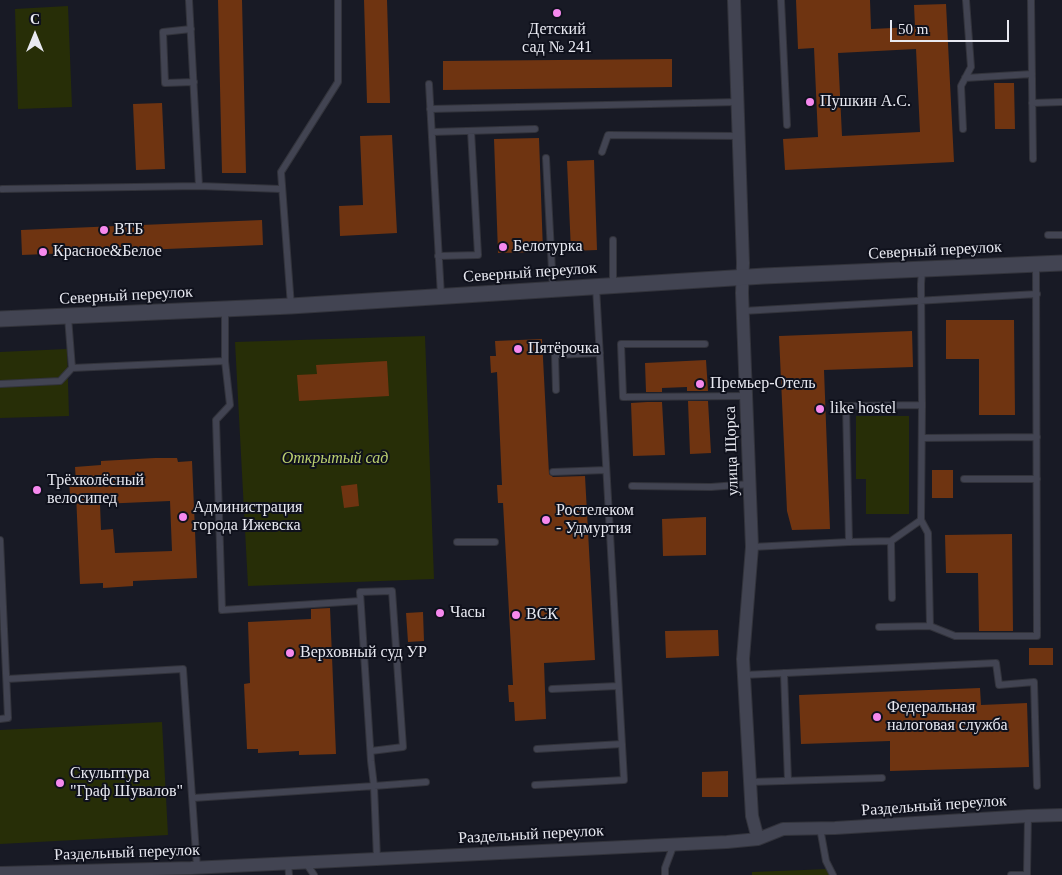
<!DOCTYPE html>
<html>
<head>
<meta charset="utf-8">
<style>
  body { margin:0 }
  #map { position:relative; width:1062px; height:875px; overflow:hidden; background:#181a25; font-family:Georgia,serif }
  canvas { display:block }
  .north { position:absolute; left:10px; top:10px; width:50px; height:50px; -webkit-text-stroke:4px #0f111c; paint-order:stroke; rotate:0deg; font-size:14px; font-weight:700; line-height:20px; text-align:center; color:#e8e9f1 }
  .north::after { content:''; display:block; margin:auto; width:18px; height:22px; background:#e8e9f1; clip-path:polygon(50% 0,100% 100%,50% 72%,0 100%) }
  .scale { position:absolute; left:890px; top:20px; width:119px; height:22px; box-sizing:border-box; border:2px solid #e8e9f1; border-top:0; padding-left:6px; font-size:15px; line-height:18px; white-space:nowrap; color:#e8e9f1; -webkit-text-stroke:4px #0f111c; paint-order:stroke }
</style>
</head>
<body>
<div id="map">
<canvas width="1062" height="875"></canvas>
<div class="north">С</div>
<div class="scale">50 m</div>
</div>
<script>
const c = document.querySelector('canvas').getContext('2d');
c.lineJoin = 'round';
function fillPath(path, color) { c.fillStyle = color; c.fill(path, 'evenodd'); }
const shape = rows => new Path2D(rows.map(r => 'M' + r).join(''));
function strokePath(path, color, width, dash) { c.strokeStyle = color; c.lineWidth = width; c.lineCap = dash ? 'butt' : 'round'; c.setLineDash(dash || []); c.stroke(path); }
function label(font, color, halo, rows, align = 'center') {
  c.font = font + ' Georgia,serif'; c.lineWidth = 4; c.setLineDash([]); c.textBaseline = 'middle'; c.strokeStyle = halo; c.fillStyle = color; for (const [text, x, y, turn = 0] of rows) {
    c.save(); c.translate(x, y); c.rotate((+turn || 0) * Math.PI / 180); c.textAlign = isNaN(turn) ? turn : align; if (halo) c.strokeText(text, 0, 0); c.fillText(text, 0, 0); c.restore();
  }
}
fillPath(shape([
  [68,6,72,107,18,109,15,9],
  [425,336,434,579,248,586,235,342],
  [67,349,69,416,0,418,0,352],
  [856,416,909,416,909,514,866,514,866,479,856,479],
  [162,722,168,835,0,844,0,730],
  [829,869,829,875,752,875,752,872]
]), '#272e07');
fillPath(shape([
  [218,0,242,0,246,173,222,173],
  [364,0,387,0,390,103,367,103],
  [796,0,870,0,871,29,915,27,914,5,946,4,954,162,785,170,783,139,818,137,814,48,798,49],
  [916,49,920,132,842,136,838,53],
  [672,59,672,87,443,90,443,61],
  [994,83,1014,83,1015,129,995,129],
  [162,103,165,169,136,170,133,104],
  [392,135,397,233,340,236,339,206,363,205,360,136],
  [539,138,543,252,498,253,494,139],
  [594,160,597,250,571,251,567,161],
  [262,220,263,245,22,255,21,230],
  [946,320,1014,320,1015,415,979,415,979,359,946,359],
  [912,331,913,367,824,370,830,529,792,530,787,511,779,336],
  [542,339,549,474,553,477,585,476,595,660,544,663,546,719,515,721,514,702,509,702,508,685,513,685,503,503,498,503,497,485,502,485,497,372,491,373,490,356,496,356,495,341],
  [706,360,708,391,687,391,687,387,662,388,662,392,646,392,645,363],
  [387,361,389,396,299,401,297,375,317,374,316,365],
  [688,401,708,401,711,453,690,454],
  [647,402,662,402,665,455,633,456,631,403],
  [155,458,177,458,178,462,192,461,197,578,133,581,133,586,103,588,103,583,80,584,76,494,70,494,69,482,76,482,75,467,101,465,101,461],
  [170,501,172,551,115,553,113,529,101,530,100,504],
  [932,470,953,470,953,498,932,498],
  [357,484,359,506,344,508,341,486],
  [706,517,706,555,663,556,662,519],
  [1012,534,1013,631,979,631,978,573,946,573,945,535],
  [330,608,336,754,299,755,299,751,258,753,258,749,247,749,244,684,250,683,248,622,311,619,311,609],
  [423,612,424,641,408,642,406,613],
  [718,630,719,656,666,658,665,631],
  [1029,648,1053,648,1053,665,1029,665],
  [980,688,981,705,1027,703,1029,767,890,771,890,741,801,744,799,695],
  [728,771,728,797,702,797,702,772]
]), '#6f3411');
const service = shape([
  [189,0,199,186],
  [781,0,787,125],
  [1031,0,1033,159],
  [191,29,163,32,165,83,194,82],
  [965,78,1032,74],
  [429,84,441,296],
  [1032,103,1062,102],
  [430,109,738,102],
  [963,129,961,86,971,67,966,0],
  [432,132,535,129],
  [602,152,608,135,739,136],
  [546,158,553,289],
  [2,189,199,186,281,189],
  [1048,235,1062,235],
  [613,240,613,285],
  [438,256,478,255,471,131],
  [291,306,281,172,338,82,338,0],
  [225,310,225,361,230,405,216,420,222,610,360,601],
  [743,311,1037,294],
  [68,317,72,368],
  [705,344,621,344,623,397,746,396],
  [0,384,60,381,72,368,225,361],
  [556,390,555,355,600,353],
  [922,405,846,406,849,542,891,541,921,520,922,405,921,284,922,270],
  [922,438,1037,437],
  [553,472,606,470],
  [964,479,1037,479],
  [632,486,711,487,750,484],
  [921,520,928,533,930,626],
  [0,540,8,718,0,719],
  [891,541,892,598],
  [457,542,495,542],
  [752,547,849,542],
  [879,627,930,626,955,636,1037,636,1036,265],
  [784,673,788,781],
  [744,675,996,663,999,685,1034,682,1037,786],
  [7,679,183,669,197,867],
  [552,689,618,686],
  [537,749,622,744],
  [371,751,403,747,392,591,360,592,371,761,374,786,426,782],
  [750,782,882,778],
  [535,785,624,780,596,287],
  [193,798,374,786,377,859],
  [820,828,826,861,833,875],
  [288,863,289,875],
  [306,863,314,875],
  [1027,874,1028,816],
  [665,875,665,868,674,844],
  [1011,875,1027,875]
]);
const minor = shape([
  [734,0,743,263,742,293,752,547,743,659,752,816,758,839],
  [0,873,191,868,727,842,758,839,783,829,835,828,1028,816,1062,815]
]);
const tertiary = shape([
  [0,319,291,306,764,276,1062,263]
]);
strokePath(service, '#32333b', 8);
strokePath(minor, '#32333b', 14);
strokePath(tertiary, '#32333b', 17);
strokePath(service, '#424452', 6);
strokePath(minor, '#424452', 12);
strokePath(tertiary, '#424452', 15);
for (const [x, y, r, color] of [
  [557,13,5,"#f689ee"],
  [810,102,5,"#f689ee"],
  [104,230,5,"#f689ee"],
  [503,247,5,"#f689ee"],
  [43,252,5,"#f689ee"],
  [518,349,5,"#f689ee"],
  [700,384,5,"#f689ee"],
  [820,409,5,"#f689ee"],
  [37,490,5,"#f689ee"],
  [183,517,5,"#f689ee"],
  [546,520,5,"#f689ee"],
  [440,613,5,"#f689ee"],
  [516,615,5,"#f689ee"],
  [290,653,5,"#f689ee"],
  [877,717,5,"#f689ee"],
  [60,783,5,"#f689ee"]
]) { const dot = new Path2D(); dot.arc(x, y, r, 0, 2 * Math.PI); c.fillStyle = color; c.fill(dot); strokePath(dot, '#0f111c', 2); }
label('16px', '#e8e9f1', '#0f111c', [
  ["Детский",557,30,"center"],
  ["сад № 241",557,48,"center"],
  ["Пушкин А.С.",820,102],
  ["ВТБ",114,230],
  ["Белотурка",513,247],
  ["Красное&Белое",53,252],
  ["Пятёрочка",528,349],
  ["Премьер-Отель",710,384],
  ["like hostel",830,409],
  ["Трёхколёсный",47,481],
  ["велосипед",47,499],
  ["Администрация",193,508],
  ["города Ижевска",193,526],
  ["Ростелеком",556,511],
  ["- Удмуртия",556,529],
  ["Часы",450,613],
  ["ВСК",526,615],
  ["Верховный суд УР",300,653],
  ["Федеральная",887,708],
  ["налоговая служба",887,726],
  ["Скульптура",70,774],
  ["\"Граф Шувалов\"",70,792]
], 'left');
label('16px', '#e8e9f1', '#0f111c', [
  ["Северный переулок",935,251,-3],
  ["Северный переулок",530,273,-4],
  ["Северный переулок",126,296,-3],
  ["улица Щорса",732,451,-92],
  ["Раздельный переулок",934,806,-4],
  ["Раздельный переулок",531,835,-3],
  ["Раздельный переулок",127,853,-2]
]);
label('italic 16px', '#bcd06f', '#0f111c', [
  ["Открытый сад",335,459]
]);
</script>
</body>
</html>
